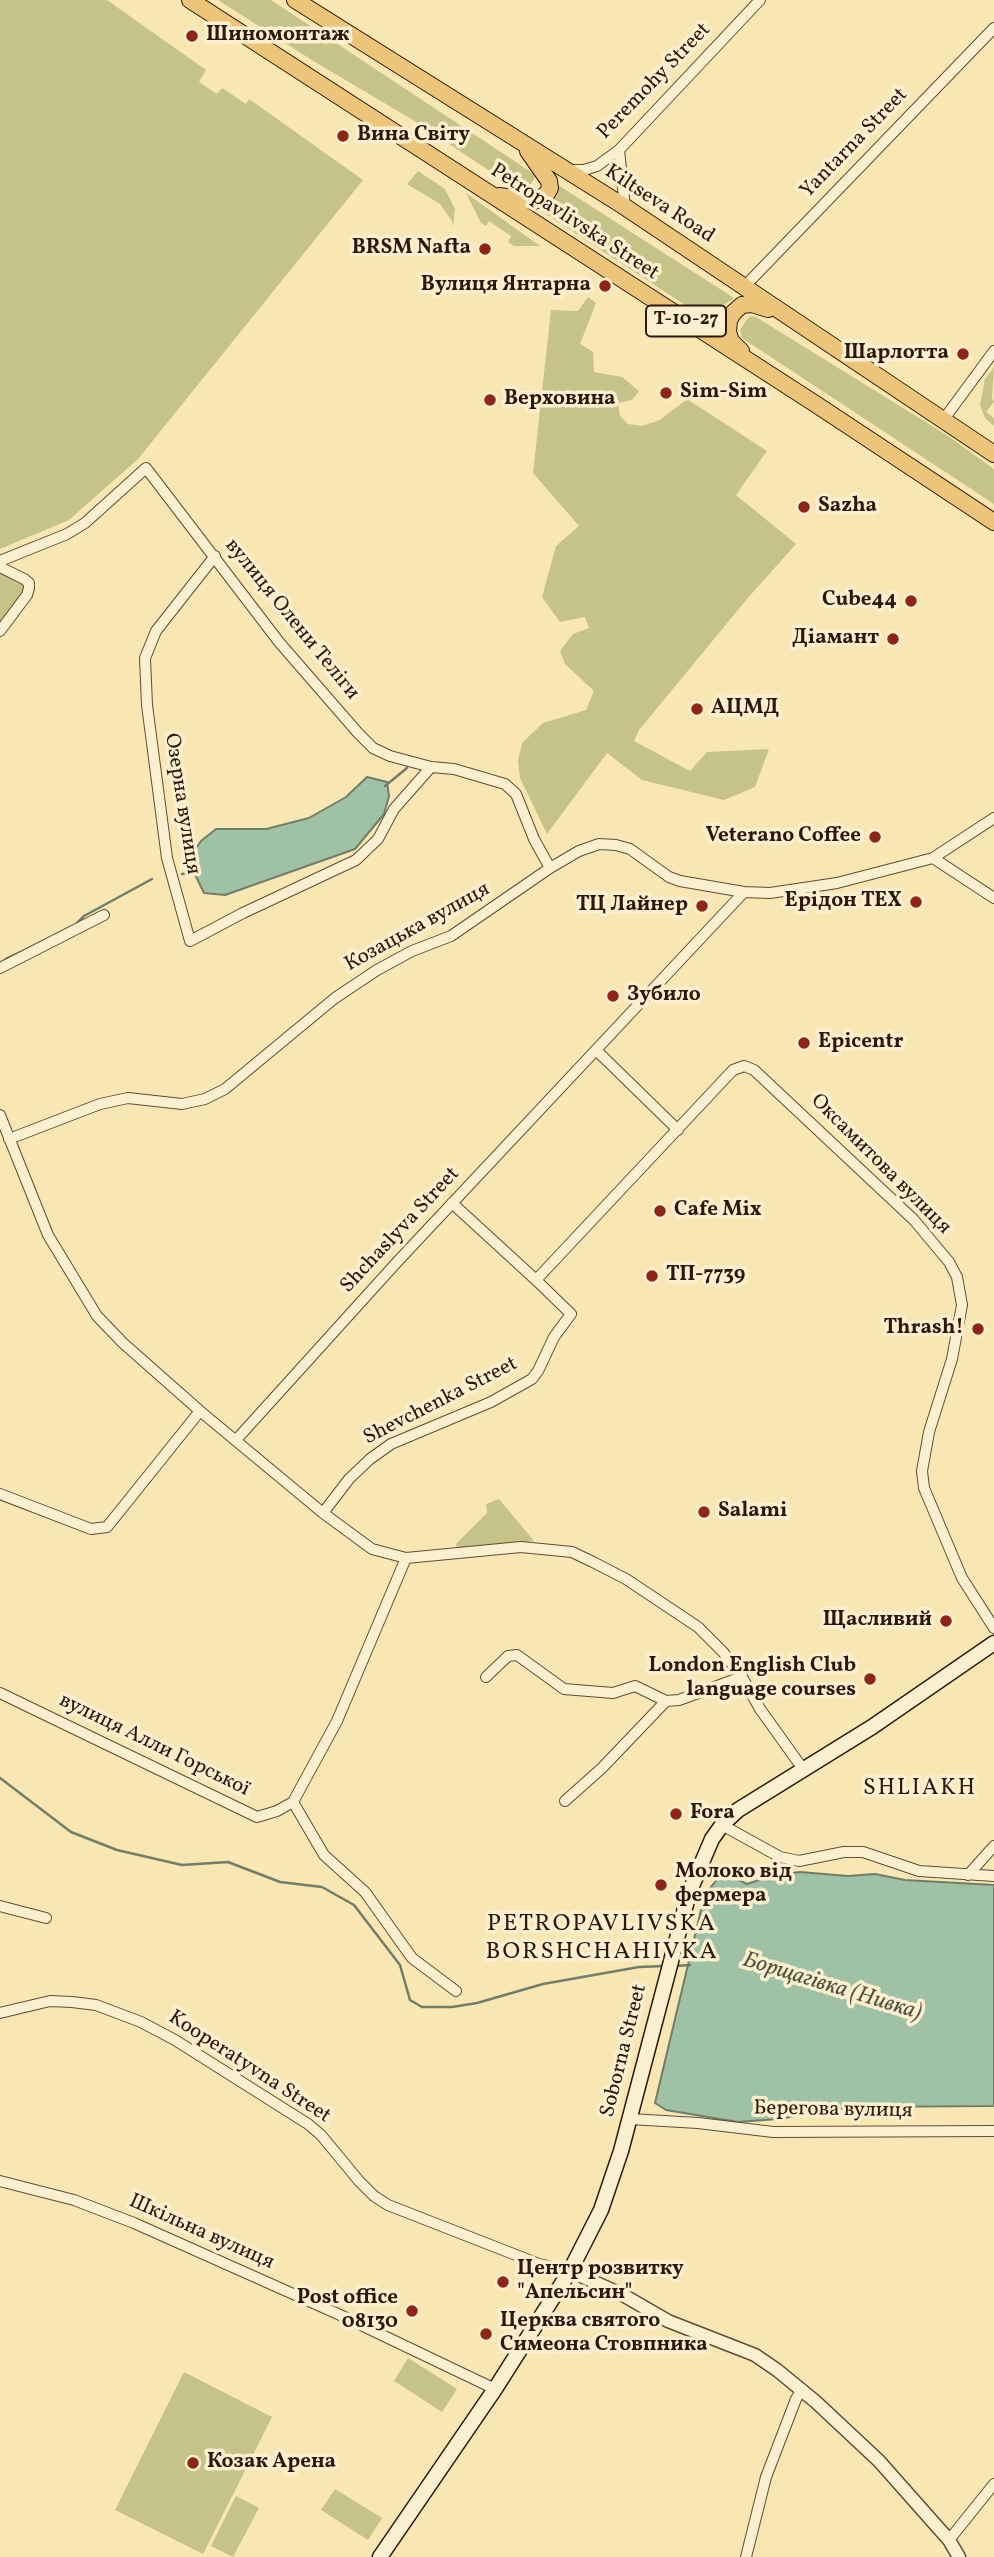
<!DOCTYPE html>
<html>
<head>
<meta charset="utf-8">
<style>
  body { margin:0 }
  canvas { display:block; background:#f8e7b3 }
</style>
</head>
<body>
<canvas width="994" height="2557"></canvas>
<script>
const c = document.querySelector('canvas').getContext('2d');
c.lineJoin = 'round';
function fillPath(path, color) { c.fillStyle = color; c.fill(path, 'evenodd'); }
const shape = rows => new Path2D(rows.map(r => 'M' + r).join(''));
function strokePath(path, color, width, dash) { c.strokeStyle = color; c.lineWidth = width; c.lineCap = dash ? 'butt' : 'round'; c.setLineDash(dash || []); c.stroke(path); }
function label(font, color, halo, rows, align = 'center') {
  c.font = font + ' Vollkorn,serif'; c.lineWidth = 7; c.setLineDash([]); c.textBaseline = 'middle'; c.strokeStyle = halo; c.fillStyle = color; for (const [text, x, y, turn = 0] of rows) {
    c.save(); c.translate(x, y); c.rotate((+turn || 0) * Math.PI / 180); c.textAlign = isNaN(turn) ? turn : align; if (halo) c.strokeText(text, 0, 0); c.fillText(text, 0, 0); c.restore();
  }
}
fillPath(shape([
  [0,0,107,0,206,70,199,82,217,94,222,88,246,104,249,99,363,180,138,459,69,520,0,549],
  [218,0,271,0,531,172,535,175,534,179,527,190,517,189,413,120,315,62],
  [418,171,445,189,455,209,453,227,452,221,440,204,407,184],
  [558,185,734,298,724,305,719,312,716,325,541,211,552,202,557,195],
  [466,193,540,246,514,246,508,242,511,236,489,221,486,226,481,223],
  [588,297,596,303,580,344,593,352,594,372,622,377,639,391,632,400,618,403,620,416,628,424,642,426,660,420,687,399,767,451,736,495,796,544,747,599,639,730,634,741,690,771,707,752,769,749,755,787,724,800,642,780,607,753,547,834,520,778,518,761,522,743,543,723,586,710,594,691,565,664,560,651,573,634,589,628,585,617,560,622,542,597,556,546,579,526,533,473,551,310,578,311],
  [751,316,756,317,945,434,994,469,994,504,742,338,740,330,747,319],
  [994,367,992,398,994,402,986,412,994,418,994,426,985,418,980,405,985,379],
  [0,572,26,583,23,593,0,625],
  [499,1499,534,1541,457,1549,456,1544,487,1513,486,1504],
  [408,2358,457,2389,442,2412,394,2381],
  [184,2372,272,2417,203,2554,115,2510],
  [335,2489,382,2518,368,2540,321,2510],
  [236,2496,259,2508,233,2557,211,2546]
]), '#c5c387');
const water = shape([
  [367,777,387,782,389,796,384,814,355,849,225,895,204,893,188,860,201,841,216,829,266,829,309,818,346,797,367,777],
  [800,1872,848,1876,875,1874,905,1880,994,1885,994,2106,851,2107,778,2119,738,2122,666,2110,655,2103,702,1906,711,1887,718,1878,729,1875,747,1884,774,1875,800,1872]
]);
fillPath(water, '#9fc1a6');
strokePath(water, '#727d69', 2);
strokePath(shape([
  [385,786,407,768],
  [182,874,197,873],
  [74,926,84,916,152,879],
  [6,959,34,946],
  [0,1778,71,1832,117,1850,182,1865,228,1862,280,1882,322,1887,354,1905,400,1965,410,2000,422,2007,452,2007,477,2003,543,1984,639,1967,665,1966],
  [675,1966,690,1965]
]), '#727d69', 2.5);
const minor = shape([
  [619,150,625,207],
  [569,170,584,170,597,166,619,150,760,0],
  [744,287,994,28],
  [944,419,994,351],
  [215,556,156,631,145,658,147,705,167,858,190,941,243,913,356,860,378,839,394,809,431,767],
  [0,561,67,534,85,523,146,468,279,642,358,733,373,748,390,756,431,767,454,769,505,784,516,794,534,839,550,868],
  [0,567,24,579,29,583,29,588,27,595,0,631],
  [933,858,994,818],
  [0,968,104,915],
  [596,1050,678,1130],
  [0,1115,48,1235,97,1316,123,1343,200,1411,323,1513,372,1549,406,1558,521,1547,572,1552,593,1562,626,1579,698,1627,723,1652,742,1677,760,1709,803,1769],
  [9,1139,100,1104,128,1098,182,1104,205,1099,225,1089,335,998,377,970,412,951,451,936,550,868,579,851,599,844,616,845,630,849,669,877,680,881,744,892,770,893,837,883,933,858,994,898],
  [536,1280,733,1070,744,1066,754,1070,914,1220,949,1262,957,1277,962,1305,952,1359,929,1432,922,1471,924,1488,962,1578,994,1628],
  [236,1440,398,1261,744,892],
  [0,1494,91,1529,107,1527,200,1411],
  [323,1513,349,1479,370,1459,391,1444,491,1402,532,1379,538,1371,554,1337,571,1314,536,1280,452,1203],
  [486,1677,508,1656,517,1655,564,1689,613,1693,635,1686,666,1701],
  [0,1693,257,1817,277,1811,293,1802,337,1721,406,1558],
  [565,1801,602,1768,666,1701,679,1700,742,1677],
  [293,1802,324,1855,365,1892,412,1958,456,1991],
  [722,1825,780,1857,799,1861,844,1852,863,1852,919,1871,994,1876],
  [968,1875,994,1846],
  [0,1906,46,1918],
  [0,2013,50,2001,72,2002,96,2005,141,2022,175,2040,308,2124,321,2135,359,2181,374,2196,388,2205,539,2264,570,2271],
  [630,2119,698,2123,773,2132,994,2131],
  [0,2181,74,2200,134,2223,338,2314,495,2389],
  [949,2540,994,2484],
  [746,2557,766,2477,796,2399,802,2389]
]);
const tertiary = shape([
  [570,2271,623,2295,668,2321,755,2355,777,2370,816,2402,879,2461,949,2540,959,2557]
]);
const secondary = shape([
  [380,2557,495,2389,570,2271,601,2210,621,2151,689,1893,712,1839,722,1825,738,1810,872,1727,994,1643]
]);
const trunk = shape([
  [190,0,817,405,994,522],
  [295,0,625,207,994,454],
  [499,196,534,201,546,195,550,188,549,181,528,151],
  [741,351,731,341,728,332,729,320,734,312,742,305,752,304,768,309]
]);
strokePath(minor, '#604b36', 12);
strokePath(tertiary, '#604b36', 15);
strokePath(secondary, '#2e170d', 17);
strokePath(trunk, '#2e170d', 18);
strokePath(minor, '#faefce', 10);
strokePath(tertiary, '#faefce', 12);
strokePath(secondary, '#faefce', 14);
strokePath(trunk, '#ecc47a', 16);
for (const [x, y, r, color] of [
  [192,36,7,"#8f2418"],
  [343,136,7,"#8f2418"],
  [485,249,7,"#8f2418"],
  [605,286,7,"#8f2418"],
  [963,354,7,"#8f2418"],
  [666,393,7,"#8f2418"],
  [490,400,7,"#8f2418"],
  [804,507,7,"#8f2418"],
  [911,601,7,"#8f2418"],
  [893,639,7,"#8f2418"],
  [697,709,7,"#8f2418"],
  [875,837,7,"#8f2418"],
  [916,902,7,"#8f2418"],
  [702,906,7,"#8f2418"],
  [613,996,7,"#8f2418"],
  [804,1043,7,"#8f2418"],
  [660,1211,7,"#8f2418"],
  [652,1276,7,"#8f2418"],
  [978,1329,7,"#8f2418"],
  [704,1512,7,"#8f2418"],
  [946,1621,7,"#8f2418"],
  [870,1679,7,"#8f2418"],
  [676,1814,7,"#8f2418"],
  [661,1885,7,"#8f2418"],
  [503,2282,7,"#8f2418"],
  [412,2311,7,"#8f2418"],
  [486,2334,7,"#8f2418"],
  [193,2463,7,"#8f2418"]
]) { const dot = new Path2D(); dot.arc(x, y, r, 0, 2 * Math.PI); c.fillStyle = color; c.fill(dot); strokePath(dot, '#faefce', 2.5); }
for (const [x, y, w] of [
  [686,321,80]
]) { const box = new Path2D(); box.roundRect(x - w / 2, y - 15.5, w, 31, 5); c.fillStyle = '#faefce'; c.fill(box); strokePath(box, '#2e170d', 2); }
label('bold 19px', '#2e170d', null, [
  ["Т-10-27",686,321]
]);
label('bold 21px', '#2e170d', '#faefce', [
  ["Шиномонтаж",206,36],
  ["Вина Світу",357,136],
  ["BRSM Nafta",471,249,"right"],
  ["Вулиця Янтарна",591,286,"right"],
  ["Шарлотта",949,354,"right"],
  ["Sim-Sim",680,393],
  ["Верховина",504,400],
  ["Sazha",818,507],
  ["Cube44",897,601,"right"],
  ["Діамант",879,639,"right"],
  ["АЦМД",711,709],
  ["Veterano Coffee",861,837,"right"],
  ["Ерідон ТЕХ",902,902,"right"],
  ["ТЦ Лайнер",688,906,"right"],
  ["Зубило",627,996],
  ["Epicentr",818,1043],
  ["Cafe Mix",674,1211],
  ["ТП-7739",666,1276],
  ["Thrash!",964,1329,"right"],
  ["Salami",718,1512],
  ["Щасливий",932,1621,"right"],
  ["London English Club",856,1667,"right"],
  ["language courses",856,1691,"right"],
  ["Fora",690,1814],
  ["Молоко від",675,1873],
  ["фермера",675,1897],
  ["Центр розвитку",517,2270],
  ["\"Апельсин\"",517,2294],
  ["Post office",398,2299,"right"],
  ["08130",398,2323,"right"],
  ["Церква святого",500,2322],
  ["Симеона Стовпника",500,2346],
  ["Козак Арена",207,2463]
], 'left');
label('21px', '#2e170d', '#faefce', [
  ["Peremohy Street",655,82,-46],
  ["Yantarna Street",855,144,-46],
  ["Kiltseva Road",659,205,33],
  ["Petropavlivska Street",574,223,33],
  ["вулиця Олени Теліги",291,620,51],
  ["Озерна вулиця",181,804,81],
  ["Козацька вулиця",418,928,-29],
  ["Оксамитова вулиця",880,1165,45],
  ["Shchaslyva Street",401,1231,-47],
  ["Shevchenka Street",441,1402,-27],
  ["вулиця Алли Горської",154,1746,26],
  ["Soborna Street",625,2051,-76],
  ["Kooperatyvna Street",249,2068,33],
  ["Берегова вулиця",833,2111,1],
  ["Шкільна вулиця",201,2233,24]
]);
c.letterSpacing = '2px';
label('23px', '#2e170d', '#faefce', [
  ["SHLIAKH",920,1790]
]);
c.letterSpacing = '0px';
label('italic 23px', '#565243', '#faefce', [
  ["Борщагівка (Нивка)",832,1988,17]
]);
c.letterSpacing = '2px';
label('24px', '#2e170d', '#faefce', [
  ["PETROPAVLIVSKA",602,1926],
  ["BORSHCHAHIVKA",602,1954]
]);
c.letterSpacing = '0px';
</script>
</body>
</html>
